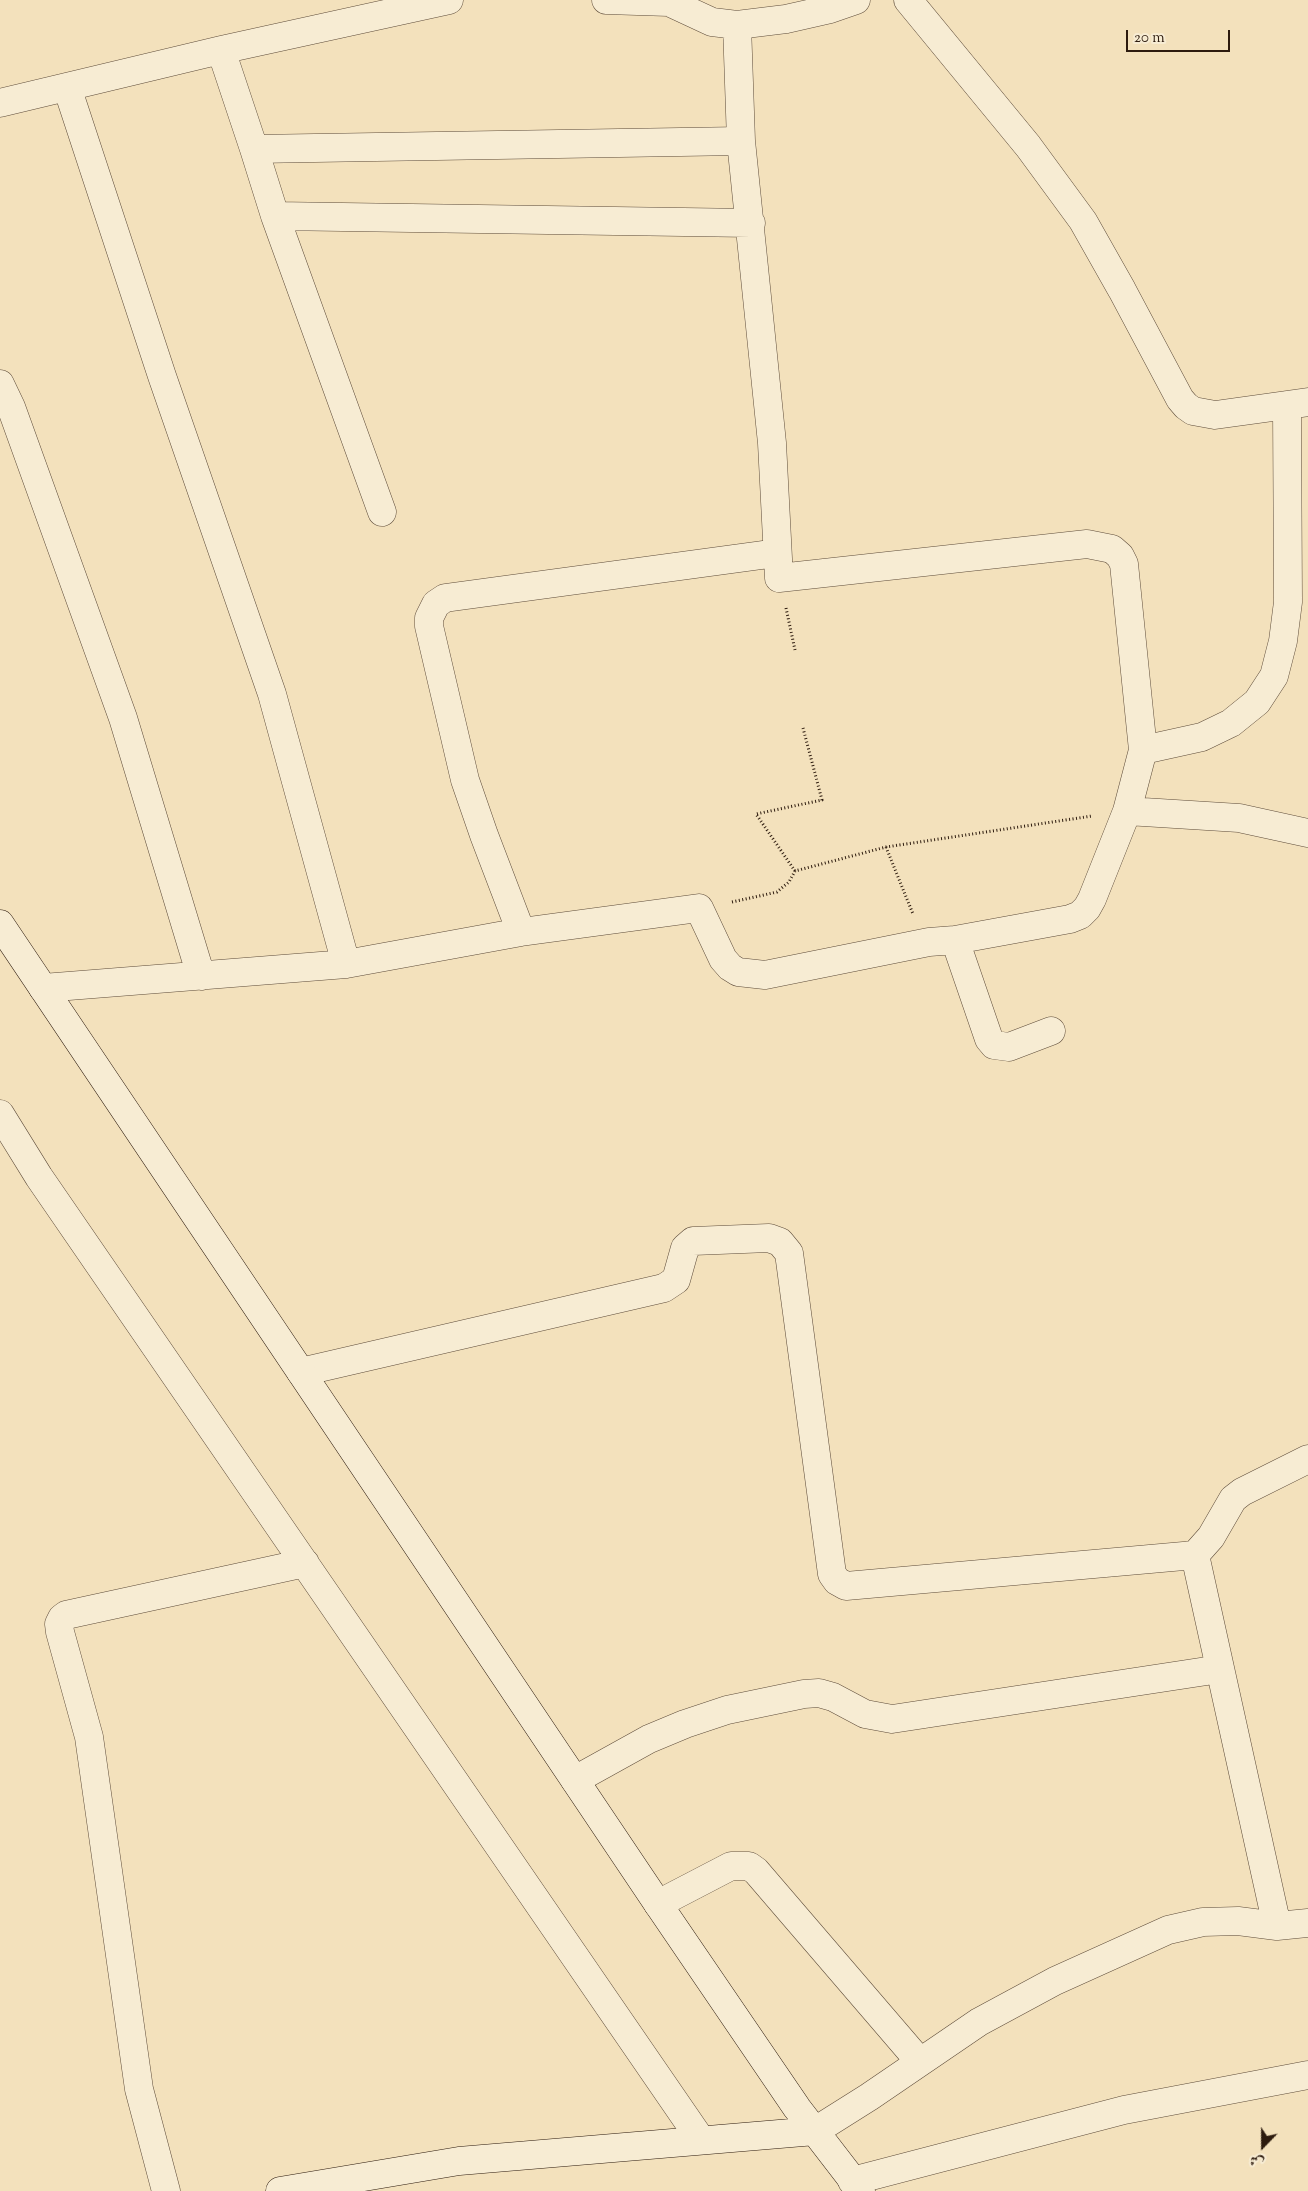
<!DOCTYPE html>
<html>
<head>
<meta charset="utf-8">
<style>
  body { margin:0 }
  #map { position:relative; width:1308px; height:2191px; overflow:hidden; background:#f3e1bc; font-family:"Sorts Mill Goudy",Amiri,serif }
  canvas { display:block }
  .north { position:absolute; left:1238px; top:2121px; width:50px; height:50px; -webkit-text-stroke:4px #f7ecd3; paint-order:stroke; rotate:202deg; font-size:14px; font-weight:700; line-height:20px; text-align:center; color:#2d1b0e }
  .north::after { content:''; display:block; margin:auto; width:18px; height:22px; background:#2d1b0e; clip-path:polygon(50% 0,100% 100%,50% 72%,0 100%) }
  .scale { position:absolute; left:1126px; top:30px; width:104px; height:22px; box-sizing:border-box; border:2px solid #2d1b0e; border-top:0; padding-left:6px; font-size:15px; line-height:18px; white-space:nowrap; color:#2d1b0e; -webkit-text-stroke:4px #f7ecd3; paint-order:stroke }
</style>
</head>
<body>
<div id="map">
<canvas width="1308" height="2191"></canvas>
<div class="north">ش</div>
<div class="scale">20 m</div>
</div>
<script>
const c = document.querySelector('canvas').getContext('2d');
c.lineJoin = 'round';
const shape = rows => new Path2D(rows.map(r => 'M' + r).join(''));
function strokePath(path, color, width, dash) { c.strokeStyle = color; c.lineWidth = width; c.lineCap = dash ? 'butt' : 'round'; c.setLineDash(dash || []); c.stroke(path); }
const street = shape([
  [606,0,669,2,712,22,737,25,786,19,830,9,856,0],
  [908,0,1028,146,1083,221,1122,290,1180,399,1186,406,1193,411,1215,415,1308,402],
  [737,25,741,141,772,443,779,578,1087,544,1112,549,1120,556,1124,564,1143,750,1202,737,1231,723,1257,702,1274,676,1283,641,1288,602,1287,405],
  [221,50,254,149,741,141],
  [67,87,162,376,272,694,346,964],
  [0,103,221,50,449,0],
  [254,149,275,216,382,512],
  [275,216,751,223],
  [0,384,11,407,123,718,201,976],
  [1127,811,1239,818,1308,833],
  [521,932,484,835,465,780,429,626,429,618,436,604,445,598,777,553],
  [955,940,989,1039,994,1045,1009,1047,1051,1031],
  [43,988,346,964,521,932,699,908,723,959,730,967,738,972,765,975,929,942,955,940,1070,919,1080,915,1087,908,1092,899,1127,811,1143,750],
  [0,1114,39,1177,701,2140],
  [301,1372,664,1288,676,1280,685,1248,693,1241,769,1238,780,1242,789,1253,832,1574,837,1581,846,1586,1195,1555,1277,1926],
  [1195,1555,1211,1537,1233,1499,1242,1492,1308,1459],
  [575,1780,649,1739,685,1724,727,1710,804,1694,819,1693,833,1697,865,1714,892,1719,1220,1669],
  [658,1904,731,1866,749,1866,756,1871,920,2062],
  [815,2131,869,2097,979,2022,1055,1981,1168,1930,1203,1922,1238,1921,1277,1926,1308,1923],
  [852,2181,1124,2110,1308,2075],
  [166,2191,139,2089,89,1737,60,1632,59,1624,62,1618,66,1615,305,1563]
]);
const secondary = shape([
  [0,924,658,1904,797,2108,861,2191],
  [280,2191,459,2161,815,2131]
]);
strokePath(street, '#5e4c3a', 29);
strokePath(secondary, '#2d1b0e', 29);
strokePath(shape([
  [786,608,795,650],
  [886,847,913,914],
  [795,871,756,814,822,800,803,728],
  [732,902,777,892,789,882,795,871,886,847,1092,816]
]), '#2d1b0e', 3, [1, 2.5]);
strokePath(street, '#f7ecd3', 28);
strokePath(secondary, '#f7ecd3', 28);
</script>
</body>
</html>
